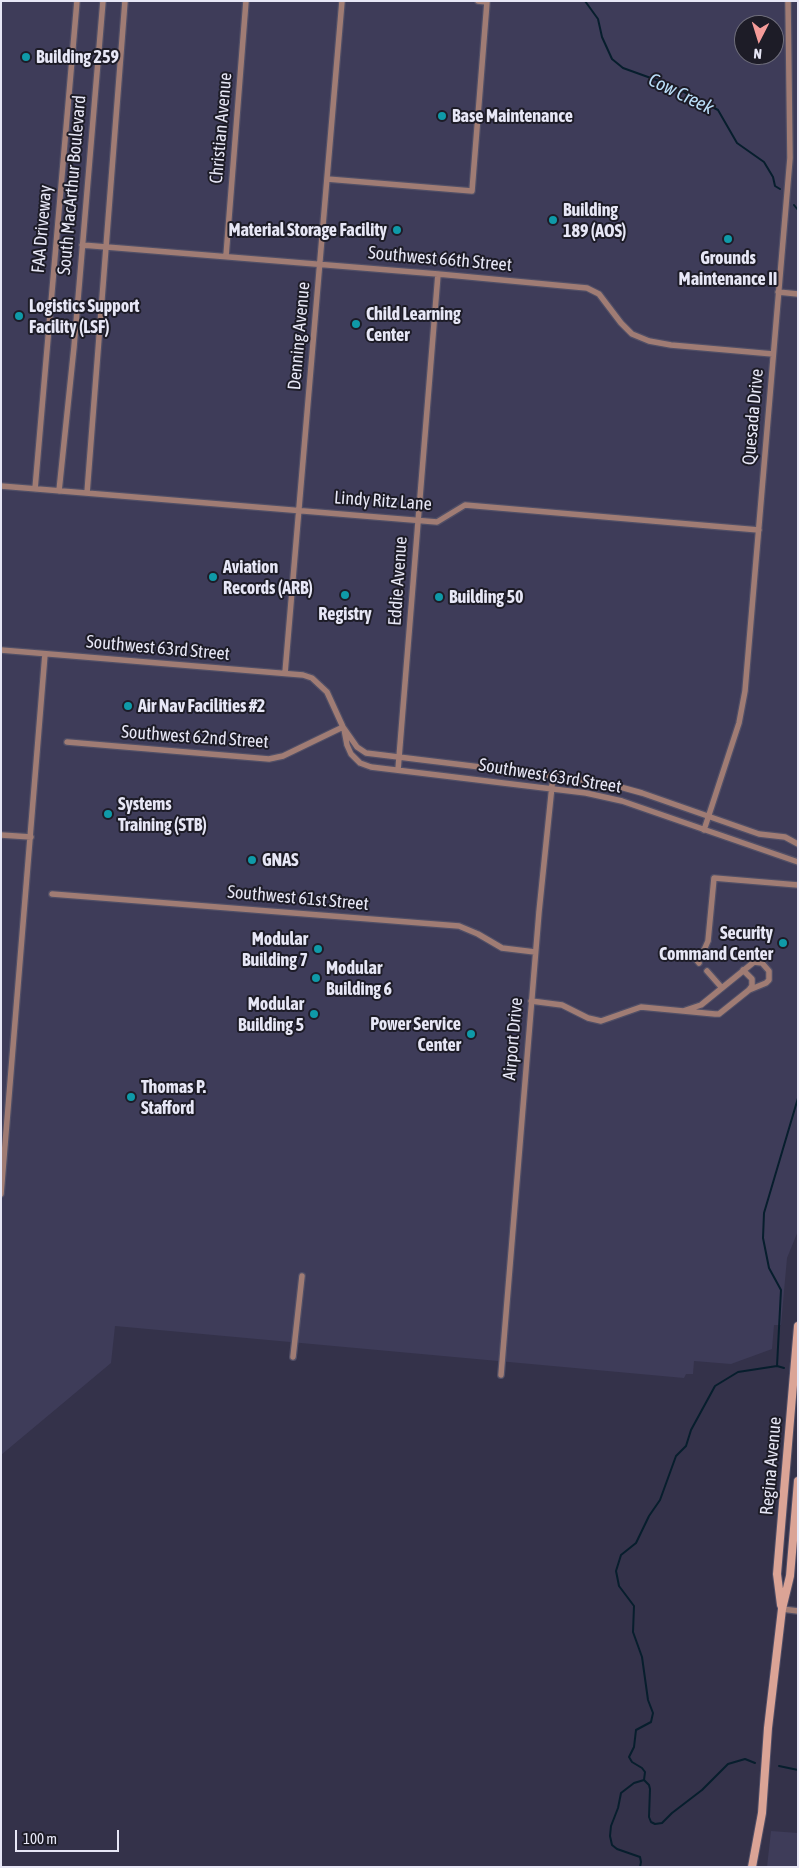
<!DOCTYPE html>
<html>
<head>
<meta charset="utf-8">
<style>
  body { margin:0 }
  #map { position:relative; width:799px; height:1868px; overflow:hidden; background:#34324a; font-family:"Asap Condensed",sans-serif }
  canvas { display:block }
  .frame { position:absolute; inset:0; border:2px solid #e7e7f6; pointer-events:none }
  .north { position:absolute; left:734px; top:15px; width:50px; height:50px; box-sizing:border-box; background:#1d1c27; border:1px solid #6e6d7a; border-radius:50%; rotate:185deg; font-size:14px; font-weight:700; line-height:20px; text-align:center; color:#e7e7f6 }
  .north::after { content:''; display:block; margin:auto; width:18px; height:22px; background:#f59b99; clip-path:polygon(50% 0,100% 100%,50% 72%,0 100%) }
  .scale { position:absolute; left:15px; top:1830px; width:104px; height:22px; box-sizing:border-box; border:2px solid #e7e7f6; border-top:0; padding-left:6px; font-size:15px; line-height:18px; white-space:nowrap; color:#e7e7f6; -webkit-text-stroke:4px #1d1c27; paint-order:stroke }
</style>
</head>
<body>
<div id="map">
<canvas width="799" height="1868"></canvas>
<div class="frame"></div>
<div class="north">N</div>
<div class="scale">100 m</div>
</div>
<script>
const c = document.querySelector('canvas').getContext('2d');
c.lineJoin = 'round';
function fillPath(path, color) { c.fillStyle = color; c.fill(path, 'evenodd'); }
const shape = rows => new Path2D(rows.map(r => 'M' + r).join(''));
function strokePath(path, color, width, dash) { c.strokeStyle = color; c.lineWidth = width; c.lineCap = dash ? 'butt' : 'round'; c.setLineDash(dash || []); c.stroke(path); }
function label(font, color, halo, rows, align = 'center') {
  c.font = font + ' "Asap Condensed",sans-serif'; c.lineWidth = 4; c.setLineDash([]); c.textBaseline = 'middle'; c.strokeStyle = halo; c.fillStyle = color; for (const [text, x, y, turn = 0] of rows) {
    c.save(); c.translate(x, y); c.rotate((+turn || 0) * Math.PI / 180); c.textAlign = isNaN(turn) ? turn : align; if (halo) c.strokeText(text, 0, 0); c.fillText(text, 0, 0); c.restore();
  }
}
fillPath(shape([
  [1,1,798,1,798,1231,787,1258,781,1325,774,1325,772,1349,731,1364,694,1361,693,1374,686,1374,684,1378,115,1326,111,1363,1,1455],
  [744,25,774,25,774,55,744,55],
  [771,1831,798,1833,798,1867,767,1867]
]), '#3e3c59');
strokePath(shape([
  [585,1,598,19,602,37,612,59,623,68,673,86,718,110,737,143,764,162,773,177,775,186,780,189],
  [794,205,798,210],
  [777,1366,784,1368],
  [779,1766,798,1770],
  [644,1780,645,1772,642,1768,632,1762,629,1757,634,1747,636,1730,651,1722,653,1713,648,1700,642,1657,633,1632,634,1606,619,1586,616,1571,621,1555,636,1543,649,1516,660,1500,676,1456,686,1446,691,1430,715,1386,738,1372,777,1366,781,1290,769,1268,763,1238,764,1213,798,1098],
  [644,1780,649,1785,650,1789,649,1817,651,1822,655,1824,662,1823,672,1813,702,1790,728,1764,745,1759,755,1763],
  [640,1867,641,1862,640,1857,617,1849,612,1845,610,1836,611,1826,618,1808,621,1793,634,1783,644,1780]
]), '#071e2d', 2);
const minor = shape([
  [327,179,472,191,487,2,478,1],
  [82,245,438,274,587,288,599,294,621,323,632,334,649,341,671,345,773,354],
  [226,256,246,1],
  [778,292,798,294],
  [1,486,437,522,465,505,759,530],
  [35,489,77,1],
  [59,491,74,347,103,1],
  [87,493,125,1],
  [1,650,303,675,312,678,327,692,343,727,357,747,366,753,570,778,613,785,642,793,759,834,785,837,798,844],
  [285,673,342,1],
  [344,729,347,745,351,754,360,763,371,767,586,793,622,801,798,862],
  [67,742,269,759,283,756,343,727],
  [398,770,438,274],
  [704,830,739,723,745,691,790,158,788,1],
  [1,835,31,837],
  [52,894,459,926,478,934,502,948,535,952],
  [699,963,695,958,704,950,708,941,714,878,798,885],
  [743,970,752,979,752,986,749,990],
  [707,971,722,988],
  [531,1001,562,1005,588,1018,601,1021,641,1007,715,1014,719,1014,749,990,766,983,769,980,769,971,762,963,754,962,701,1005,683,1011],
  [1,1194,45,654],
  [293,1357,302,1276],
  [501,1375,539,912,553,776],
  [782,1609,798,1611]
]);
const secondary = shape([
  [781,1605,777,1574,798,1326],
  [752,1867,762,1813,768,1728,782,1609,790,1576,798,1481]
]);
strokePath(minor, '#514f66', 8);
strokePath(secondary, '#514f66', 10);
strokePath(minor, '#a07c74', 5.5);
strokePath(secondary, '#dba496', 8);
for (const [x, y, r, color] of [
  [26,57,5,"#0f9aa8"],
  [442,116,5,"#0f9aa8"],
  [553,220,5,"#0f9aa8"],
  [397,230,5,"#0f9aa8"],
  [728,239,5,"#0f9aa8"],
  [19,316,5,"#0f9aa8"],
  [356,324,5,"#0f9aa8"],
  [213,577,5,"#0f9aa8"],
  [345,595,5,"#0f9aa8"],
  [439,597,5,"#0f9aa8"],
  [128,706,5,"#0f9aa8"],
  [108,814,5,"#0f9aa8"],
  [252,860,5,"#0f9aa8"],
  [783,943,5,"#0f9aa8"],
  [318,949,5,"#0f9aa8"],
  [316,978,5,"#0f9aa8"],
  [314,1014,5,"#0f9aa8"],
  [471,1034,5,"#0f9aa8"],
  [131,1097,5,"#0f9aa8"]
]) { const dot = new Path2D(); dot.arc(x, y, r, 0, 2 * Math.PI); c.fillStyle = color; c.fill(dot); strokePath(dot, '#1d1c27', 2); }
label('bold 18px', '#e7e7f6', '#1d1c27', [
  ["Building 259",36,57],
  ["Base Maintenance",452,116],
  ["Building",563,210],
  ["189 (AOS)",563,231],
  ["Material Storage Facility",387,230,"right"],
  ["Grounds",728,258,"center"],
  ["Maintenance II",728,279,"center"],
  ["Logistics Support",29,306],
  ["Facility (LSF)",29,327],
  ["Child Learning",366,314],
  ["Center",366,335],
  ["Aviation",223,567],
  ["Records (ARB)",223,588],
  ["Building 50",449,597],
  ["Registry",345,614,"center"],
  ["Air Nav Facilities #2",138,706],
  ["Systems",118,804],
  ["Training (STB)",118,825],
  ["GNAS",262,860],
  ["Security",773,933,"right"],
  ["Command Center",773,954,"right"],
  ["Modular",308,939,"right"],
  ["Building 7",308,960,"right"],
  ["Modular",326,968],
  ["Building 6",326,989],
  ["Modular",304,1004,"right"],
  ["Building 5",304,1025,"right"],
  ["Power Service",461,1024,"right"],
  ["Center",461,1045,"right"],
  ["Thomas P.",141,1087],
  ["Stafford",141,1108]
], 'left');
label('18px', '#e7e7f6', '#1d1c27', [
  ["Christian Avenue",221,128,-85],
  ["South MacArthur Boulevard",72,185,-85],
  ["FAA Driveway",42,229,-85],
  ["Southwest 66th Street",440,259,5],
  ["Denning Avenue",299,336,-85],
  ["Quesada Drive",753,417,-85],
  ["Lindy Ritz Lane",383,501,4],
  ["Eddie Avenue",398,581,-86],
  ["Southwest 63rd Street",158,648,5],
  ["Southwest 62nd Street",195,737,4],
  ["Southwest 63rd Street",550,776,9],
  ["Southwest 61st Street",298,898,5],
  ["Airport Drive",513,1039,-85],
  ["Regina Avenue",771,1466,-85]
]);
label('italic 19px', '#bbdff9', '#1d1c27', [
  ["Cow Creek",681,94,26]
]);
</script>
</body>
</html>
